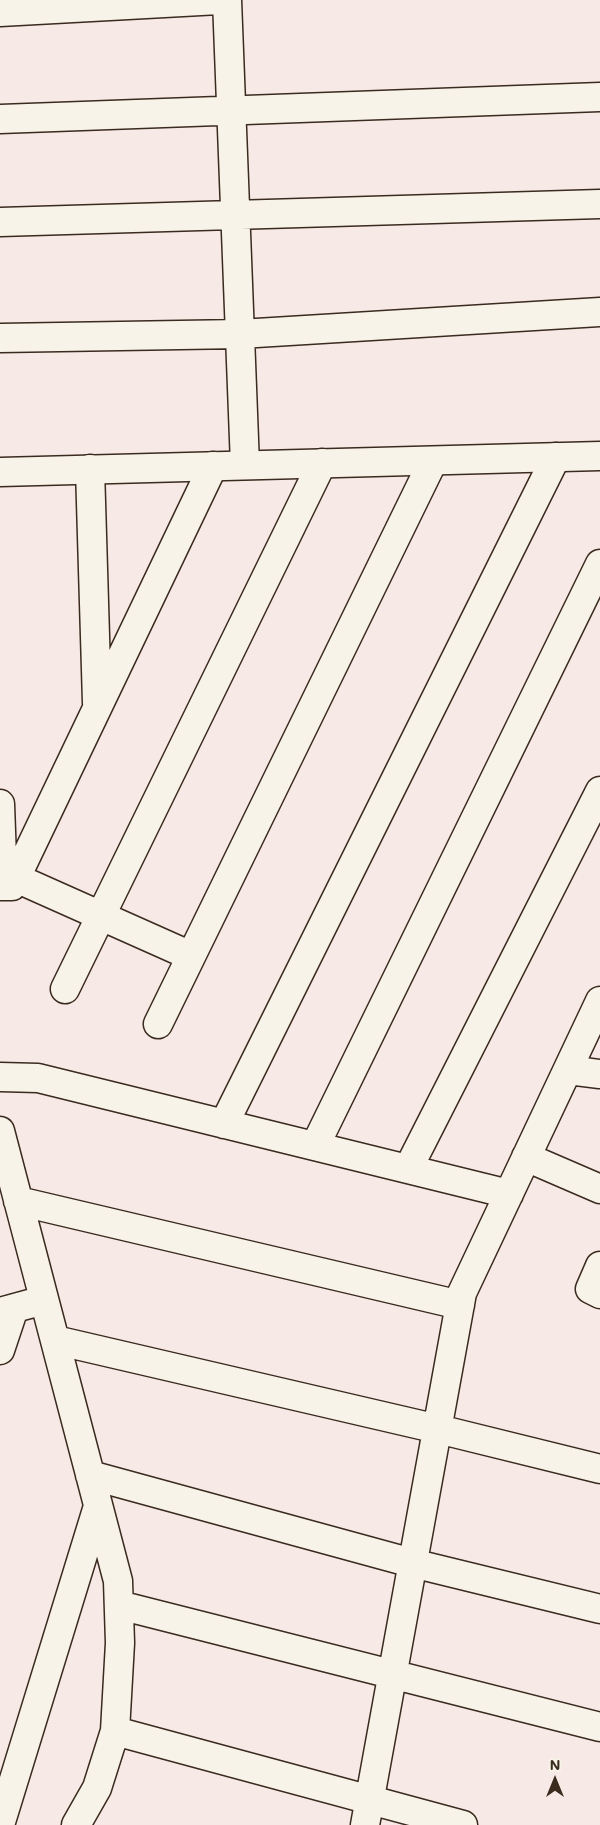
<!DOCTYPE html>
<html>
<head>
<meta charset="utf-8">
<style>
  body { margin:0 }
  #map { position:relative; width:600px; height:1825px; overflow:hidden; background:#f7e9e5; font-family:Mali,sans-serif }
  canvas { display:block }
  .north { position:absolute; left:530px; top:1755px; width:50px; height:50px; -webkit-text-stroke:4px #f7f3e8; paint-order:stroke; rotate:0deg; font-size:14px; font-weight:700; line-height:20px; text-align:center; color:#3b2a1e }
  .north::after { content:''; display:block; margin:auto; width:18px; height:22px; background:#3b2a1e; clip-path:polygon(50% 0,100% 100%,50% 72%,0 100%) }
</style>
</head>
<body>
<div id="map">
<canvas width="600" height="1825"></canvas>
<div class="north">N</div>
</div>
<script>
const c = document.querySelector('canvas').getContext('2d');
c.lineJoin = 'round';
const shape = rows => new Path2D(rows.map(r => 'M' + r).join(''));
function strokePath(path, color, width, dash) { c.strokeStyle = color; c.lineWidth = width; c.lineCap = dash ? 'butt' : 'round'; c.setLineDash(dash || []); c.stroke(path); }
const minor = shape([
  [227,0,245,465],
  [0,12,219,0],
  [0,119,600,97],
  [0,222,600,204],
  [0,338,240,334,600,312],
  [90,469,97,703],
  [0,804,3,886],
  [16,878,191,956],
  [0,886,12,886,213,466],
  [65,989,322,463],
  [158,1024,433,461],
  [568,1070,600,1074],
  [0,1077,38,1078,509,1194],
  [224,1124,556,457],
  [0,1131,118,1581,120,1643,115,1731,97,1788,76,1825],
  [315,1146,600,564],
  [526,1157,600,1189],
  [408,1169,600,791],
  [18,1201,460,1305],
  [600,1266,590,1289,600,1294],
  [0,1312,44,1300],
  [55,1340,438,1429,600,1469],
  [0,1350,14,1308],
  [90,1475,412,1563,600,1609],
  [119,1605,600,1727],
  [115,1731,463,1825],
  [0,1825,98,1506],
  [365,1825,462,1293,600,1001]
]);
const tertiary = shape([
  [0,472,600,456]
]);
strokePath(minor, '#3b2a1e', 31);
strokePath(tertiary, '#3b2a1e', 31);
strokePath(minor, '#f7f3e8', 28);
strokePath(tertiary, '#f7f3e8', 28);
</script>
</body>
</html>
